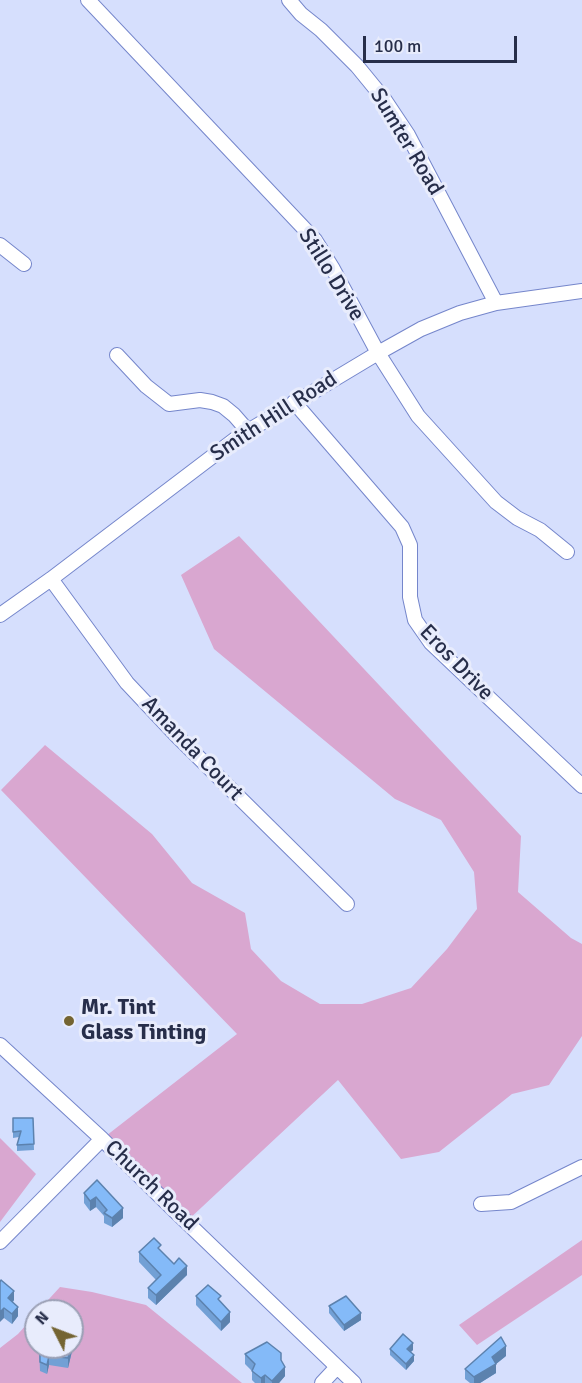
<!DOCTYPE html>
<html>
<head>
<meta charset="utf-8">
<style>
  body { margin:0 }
  #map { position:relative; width:582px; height:1383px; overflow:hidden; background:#d6dffd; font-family:Signika,sans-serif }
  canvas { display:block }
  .north { position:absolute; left:24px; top:1299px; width:60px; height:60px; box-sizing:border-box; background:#e8ecfc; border:2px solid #9ba0b5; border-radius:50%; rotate:312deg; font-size:16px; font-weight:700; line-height:24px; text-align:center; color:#272e4a }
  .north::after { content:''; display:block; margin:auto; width:21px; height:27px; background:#746432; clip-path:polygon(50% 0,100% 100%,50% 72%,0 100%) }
  .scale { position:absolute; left:363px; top:36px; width:154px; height:27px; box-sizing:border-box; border:3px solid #272e4a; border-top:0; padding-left:8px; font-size:18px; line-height:21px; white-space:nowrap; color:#272e4a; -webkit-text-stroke:4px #e8ecfc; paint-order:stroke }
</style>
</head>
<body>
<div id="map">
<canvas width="582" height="1383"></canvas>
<div class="north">N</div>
<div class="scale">100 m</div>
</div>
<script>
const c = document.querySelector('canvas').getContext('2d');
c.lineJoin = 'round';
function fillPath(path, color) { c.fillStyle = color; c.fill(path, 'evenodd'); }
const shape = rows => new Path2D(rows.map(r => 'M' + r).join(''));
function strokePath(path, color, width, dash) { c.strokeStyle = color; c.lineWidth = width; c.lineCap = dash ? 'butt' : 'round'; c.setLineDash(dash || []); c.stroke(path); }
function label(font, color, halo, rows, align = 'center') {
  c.font = font + ' Signika,sans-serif'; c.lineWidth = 6; c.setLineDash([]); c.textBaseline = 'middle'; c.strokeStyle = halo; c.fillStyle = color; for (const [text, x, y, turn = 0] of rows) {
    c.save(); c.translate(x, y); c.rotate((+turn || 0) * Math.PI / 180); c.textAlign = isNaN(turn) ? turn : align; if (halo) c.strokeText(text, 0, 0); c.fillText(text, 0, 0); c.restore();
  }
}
fillPath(shape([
  [239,536,521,836,518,892,571,938,582,944,582,1036,549,1085,512,1094,439,1152,401,1159,338,1080,187,1221,102,1139,237,1034,1,790,45,745,152,834,192,883,245,913,251,949,281,981,320,1004,362,1004,411,988,447,949,477,909,474,872,441,820,395,799,214,649,181,575],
  [0,1138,36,1174,0,1222],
  [582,1240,582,1275,477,1345,459,1325],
  [60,1287,92,1292,146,1305,242,1383,0,1383,0,1348,18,1334,36,1314,36,1347,72,1347,72,1311,38,1311]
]), '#d9a7d0');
const minor = shape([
  [88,0,315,240,333,269,378,353,418,416,496,502,517,518,540,530,567,552],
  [289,0,301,14,321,30,357,66,384,99,408,135,496,303],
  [0,245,24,264],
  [117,355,146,386,169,404,200,400,212,402,223,406,234,415,248,431],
  [294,402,402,527,410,545,410,597,415,620,431,643,582,786],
  [51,579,127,683,176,735,347,904],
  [0,615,51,579,238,437,378,353,421,329,460,313,496,303,582,291],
  [0,1045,102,1139,174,1210,354,1383],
  [481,1204,511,1202,582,1167],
  [0,1242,102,1139],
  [322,1383,337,1367]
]);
strokePath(minor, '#7586cb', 16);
strokePath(minor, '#fff', 14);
fillPath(shape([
  [13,1118,33,1118,34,1150,17,1151,17,1145,19,1137,13,1138],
  [97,1180,123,1218,112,1227,104,1223,104,1216,96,1207,90,1211,84,1203,84,1193],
  [161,1251,174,1264,187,1275,156,1305,148,1298,148,1288,156,1280,139,1262,139,1252],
  [0,1282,14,1300,13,1302,18,1316,12,1324,4,1318],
  [196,1296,221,1302,230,1322,221,1331,196,1305],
  [329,1306,361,1320,344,1331,329,1313],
  [39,1347,73,1347,68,1368,49,1365,47,1374,40,1371],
  [390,1349,413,1350,411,1352,414,1361,406,1370,390,1355],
  [245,1354,281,1360,285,1376,279,1383,255,1383,252,1380,252,1371,245,1364],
  [506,1356,496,1364,496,1373,480,1383,470,1383,465,1379,465,1369]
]), '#72a0d5');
fillPath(shape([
  [96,1197,96,1207,90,1211,90,1201],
  [123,1208,123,1218,112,1227,112,1218],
  [187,1266,187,1275,156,1305,156,1295],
  [14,1291,14,1300,8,1307,8,1298],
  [18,1307,18,1316,12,1324,12,1314],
  [4,1308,4,1318,0,1322,0,1312],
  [230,1312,230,1322,221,1331,221,1322],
  [361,1313,361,1320,344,1331,344,1325],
  [73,1337,73,1347,68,1368,68,1358,71,1347,72,1347],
  [413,1343,413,1350,407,1355,407,1349],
  [506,1346,506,1356,496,1364,496,1373,480,1383,474,1383,474,1377,492,1357],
  [414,1355,414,1361,406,1370,406,1364],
  [49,1356,49,1365,47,1374,47,1365],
  [285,1367,285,1376,279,1383,272,1383,272,1381],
  [265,1375,265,1383,261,1383,261,1378]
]), '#5c82ae');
const building = shape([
  [13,1118,33,1118,34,1144,17,1145,21,1131,13,1132,13,1118],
  [97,1180,123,1208,112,1218,104,1213,107,1210,96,1197,90,1201,84,1193,97,1180],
  [154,1238,161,1245,158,1248,174,1264,179,1258,187,1266,156,1295,148,1288,161,1275,139,1252,154,1238],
  [1,1280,14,1291,8,1298,18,1307,12,1314,4,1308,0,1312,0,1282,1,1280],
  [208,1285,221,1296,218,1299,230,1312,221,1322,196,1296,208,1285],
  [346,1296,361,1313,344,1325,329,1306,346,1296],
  [403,1334,413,1343,407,1349,414,1355,406,1364,390,1349,403,1334],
  [501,1337,506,1346,492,1357,496,1364,474,1377,465,1369,501,1337],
  [267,1342,281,1353,281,1360,285,1367,272,1381,265,1375,261,1378,252,1371,255,1364,245,1354,267,1342],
  [40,1347,71,1347,68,1358,49,1356,47,1365,40,1362,40,1347]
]);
fillPath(building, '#84baf8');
strokePath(building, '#5c82ae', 1.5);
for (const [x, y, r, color] of [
  [69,1021,6,"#746432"]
]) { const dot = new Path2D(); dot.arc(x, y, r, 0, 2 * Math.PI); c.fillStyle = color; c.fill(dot); strokePath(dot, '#e8ecfc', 2); }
label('22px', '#272e4a', '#e8ecfc', [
  ["Sumter Road",406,142,59],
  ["Stillo Drive",331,275,58],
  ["Smith Hill Road",274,417,-33],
  ["Eros Drive",456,663,46],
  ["Amanda Court",192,749,46],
  ["Church Road",151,1186,44]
]);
label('bold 22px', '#272e4a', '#e8ecfc', [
  ["Mr. Tint",81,1008],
  ["Glass Tinting",81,1033]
], 'left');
</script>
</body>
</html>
